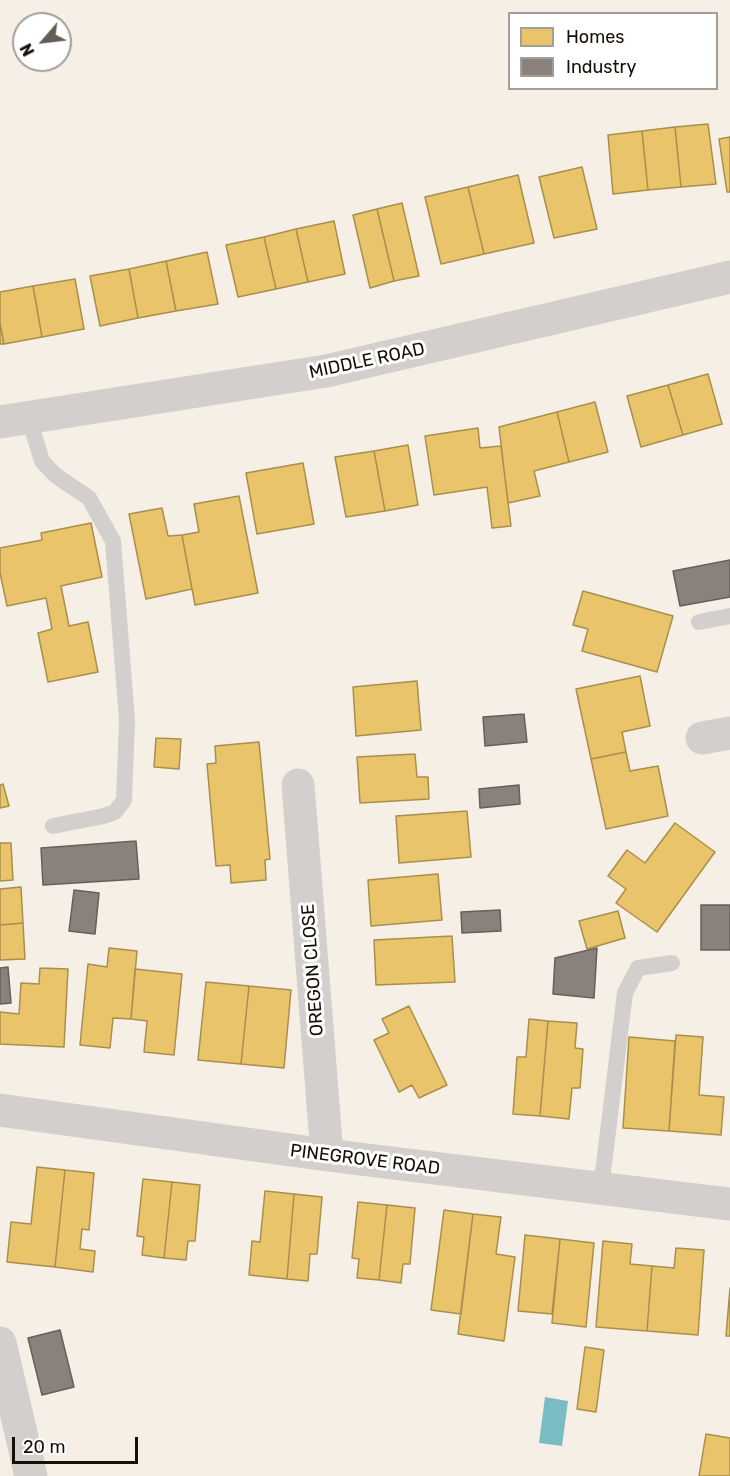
<!DOCTYPE html>
<html>
<head>
<meta charset="utf-8">
<style>
  body { margin:0 }
  #map { position:relative; width:730px; height:1476px; overflow:hidden; background:#f6efe5; font-family:Rubik,sans-serif }
  canvas { display:block }
  .legend { position:absolute; left:508px; top:12px; width:210px; height:78px; box-sizing:border-box; background:#fff; border:2px solid #a29f9b; margin:0; padding:8px 10px; list-style:none; font-size:18px; color:#160f06 }
  .legend li { display:flex; align-items:center; gap:12px; height:30px }
  .legend b { width:30px; border:2px solid #a29f9b }
  .north { position:absolute; left:12px; top:12px; width:60px; height:60px; box-sizing:border-box; background:#fff; border:2px solid #a29f9b; border-radius:50%; rotate:242deg; font-size:16px; font-weight:700; line-height:24px; text-align:center; color:#160f06 }
  .north::after { content:''; display:block; margin:auto; width:21px; height:27px; background:#645d54; clip-path:polygon(50% 0,100% 100%,50% 72%,0 100%) }
  .scale { position:absolute; left:12px; top:1437px; width:126px; height:27px; box-sizing:border-box; border:3px solid #160f06; border-top:0; padding-left:8px; font-size:18px; line-height:21px; white-space:nowrap; color:#160f06; -webkit-text-stroke:4px #fff; paint-order:stroke }
</style>
</head>
<body>
<div id="map">
<canvas width="730" height="1476"></canvas>
<ul class="legend">
<li><b style="height:16px;background:#e9c46a"></b>Homes</li>
<li><b style="height:16px;background:#8a817c"></b>Industry</li>
</ul>
<div class="north">N</div>
<div class="scale">20 m</div>
</div>
<script>
const c = document.querySelector('canvas').getContext('2d');
c.lineJoin = 'round';
function fillPath(path, color) { c.fillStyle = color; c.fill(path, 'evenodd'); }
const shape = rows => new Path2D(rows.map(r => 'M' + r).join(''));
function strokePath(path, color, width, dash) { c.strokeStyle = color; c.lineWidth = width; c.lineCap = dash ? 'butt' : 'round'; c.setLineDash(dash || []); c.stroke(path); }
function label(font, color, halo, rows, align = 'center') {
  c.font = font + ' Rubik,sans-serif'; c.lineWidth = 6; c.setLineDash([]); c.textBaseline = 'middle'; c.strokeStyle = halo; c.fillStyle = color; for (const [text, x, y, turn = 0] of rows) {
    c.save(); c.translate(x, y); c.rotate((+turn || 0) * Math.PI / 180); c.textAlign = isNaN(turn) ? turn : align; if (halo) c.strokeText(text, 0, 0); c.fillText(text, 0, 0); c.restore();
  }
}
fillPath(shape([
  [545,1397,568,1401,562,1446,539,1443]
]), '#79bcc4');
const homes = shape([
  [708,124,716,184,681,187,675,127,708,124],
  [675,127,681,187,648,190,642,131,675,127],
  [642,131,648,190,613,194,608,135,642,131],
  [730,137,730,192,727,192,719,139,730,137],
  [582,167,597,229,554,238,539,177,582,167],
  [518,175,534,243,484,254,468,187,518,175],
  [468,187,484,254,441,264,425,197,468,187],
  [402,203,419,276,394,281,377,209,402,203],
  [377,209,394,281,370,288,353,215,377,209],
  [334,221,345,274,308,282,296,229,334,221],
  [296,229,308,282,276,289,264,237,296,229],
  [264,237,276,289,238,297,226,245,264,237],
  [207,252,218,304,176,311,166,261,207,252],
  [166,261,176,311,138,318,129,269,166,261],
  [129,269,138,318,100,326,90,276,129,269],
  [75,279,84,329,42,337,33,286,75,279],
  [33,286,42,337,4,344,0,323,0,292,33,286],
  [0,323,4,344,0,344,0,323],
  [708,374,722,424,683,435,668,385,708,374],
  [668,385,683,435,641,447,627,396,668,385],
  [595,402,608,452,569,462,557,412,595,402],
  [557,412,569,462,534,471,540,496,508,503,499,427,557,412],
  [478,428,480,448,501,446,511,526,492,528,487,487,434,495,425,436,478,428],
  [408,445,418,505,385,511,374,451,408,445],
  [374,451,385,511,346,517,335,457,374,451],
  [303,463,314,524,257,534,246,473,303,463],
  [239,496,258,593,195,605,182,535,199,532,194,504,239,496],
  [162,508,168,536,182,535,192,589,146,599,129,514,162,508],
  [91,523,102,577,61,586,69,626,88,622,98,672,48,682,38,633,52,629,46,598,7,606,0,573,0,548,42,540,41,533,91,523],
  [583,591,673,616,657,672,582,651,588,629,573,625,583,591],
  [640,676,650,726,622,732,626,752,591,759,576,689,640,676],
  [417,681,421,730,356,736,353,687,417,681],
  [156,738,181,739,179,769,154,767,156,738],
  [259,742,270,859,265,860,266,880,231,883,230,865,216,866,207,764,216,763,215,746,259,742],
  [626,752,630,771,658,766,668,816,606,829,591,759,626,752],
  [415,754,417,777,428,777,429,799,360,803,357,757,415,754],
  [3,784,9,806,0,808,0,785,3,784],
  [467,811,471,857,399,863,396,816,467,811],
  [675,823,715,852,657,932,616,903,626,889,608,876,627,850,645,863,675,823],
  [0,843,11,843,13,880,0,881,0,843],
  [438,874,442,920,371,926,368,880,438,874],
  [21,887,23,923,0,925,0,889,21,887],
  [618,911,625,938,587,949,579,921,618,911],
  [23,923,25,959,0,960,0,925,23,923],
  [452,936,455,982,376,985,374,940,452,936],
  [109,948,137,951,131,1019,113,1018,110,1048,80,1045,88,964,107,967,109,948],
  [40,968,68,969,64,1047,0,1044,0,1012,19,1014,21,983,39,984,40,968],
  [135,969,182,974,174,1055,144,1052,147,1021,131,1019,135,969],
  [206,982,249,986,241,1064,198,1060,206,982],
  [249,986,291,990,284,1068,241,1064,249,986],
  [409,1006,447,1085,419,1098,412,1085,399,1092,374,1040,389,1033,382,1019,409,1006],
  [529,1019,548,1021,540,1116,513,1114,517,1057,526,1057,529,1019],
  [548,1021,577,1023,575,1048,583,1049,580,1088,572,1088,569,1119,540,1116,548,1021],
  [676,1035,703,1037,699,1095,724,1097,721,1135,669,1131,676,1035],
  [629,1037,675,1041,669,1131,623,1128,629,1037],
  [37,1167,65,1170,55,1267,7,1262,11,1222,31,1224,37,1167],
  [65,1170,94,1173,89,1230,82,1229,80,1249,95,1251,93,1272,55,1267,65,1170],
  [143,1179,172,1182,164,1258,142,1255,144,1237,137,1236,143,1179],
  [172,1182,200,1185,195,1241,188,1241,186,1260,164,1258,172,1182],
  [265,1191,294,1194,287,1279,249,1275,252,1241,260,1242,265,1191],
  [294,1194,322,1197,317,1254,310,1254,308,1281,287,1279,294,1194],
  [358,1202,387,1205,379,1280,357,1278,359,1259,352,1258,358,1202],
  [387,1205,415,1208,410,1264,403,1264,401,1283,379,1280,387,1205],
  [444,1210,473,1214,461,1314,431,1310,444,1210],
  [473,1214,501,1217,496,1254,515,1257,504,1341,458,1334,473,1214],
  [525,1235,560,1239,552,1314,518,1311,525,1235],
  [560,1239,594,1243,586,1327,552,1323,560,1239],
  [603,1241,632,1244,630,1264,652,1266,647,1331,596,1327,603,1241],
  [676,1248,704,1250,698,1335,647,1331,652,1266,674,1268,676,1248],
  [730,1288,730,1336,726,1336,730,1288],
  [585,1347,604,1350,596,1412,577,1409,585,1347],
  [706,1434,730,1438,730,1476,699,1476,706,1434]
]);
fillPath(homes, '#e9c46a');
strokePath(homes, '#aa8e4c', 1.5);
const industry = shape([
  [730,560,730,597,680,606,673,571,730,560],
  [524,714,527,742,485,746,483,717,524,714],
  [519,785,520,804,480,808,479,789,519,785],
  [136,841,139,879,43,885,41,848,136,841],
  [74,890,99,893,95,934,69,931,74,890],
  [701,905,730,905,730,950,701,950,701,905],
  [500,910,501,931,462,933,461,912,500,910],
  [597,948,594,998,553,994,555,958,597,948],
  [8,967,11,1003,0,1004,0,968,8,967],
  [60,1330,74,1387,42,1395,28,1338,60,1330]
]);
fillPath(industry, '#8a817c');
strokePath(industry, '#675f59', 1.5);
strokePath(shape([
  [29,419,42,461,55,475,89,498,113,541,127,720,124,800,115,812,104,816,53,826],
  [699,622,730,616],
  [601,1188,625,993,638,968,672,963]
]), '#d2cfcd', 16);
strokePath(shape([
  [702,738,730,733],
  [298,785,327,1155],
  [0,1110,327,1155,730,1204],
  [0,1343,31,1476]
]), '#d2cfcd', 33);
strokePath(shape([
  [0,422,326,371,730,277]
]), '#d2cfcd', 33);
label('18px', '#160f06', '#fff', [
  ["MIDDLE ROAD",367,361,-12],
  ["OREGON CLOSE",313,970,-94],
  ["PINEGROVE ROAD",365,1160,7]
]);
</script>
</body>
</html>
